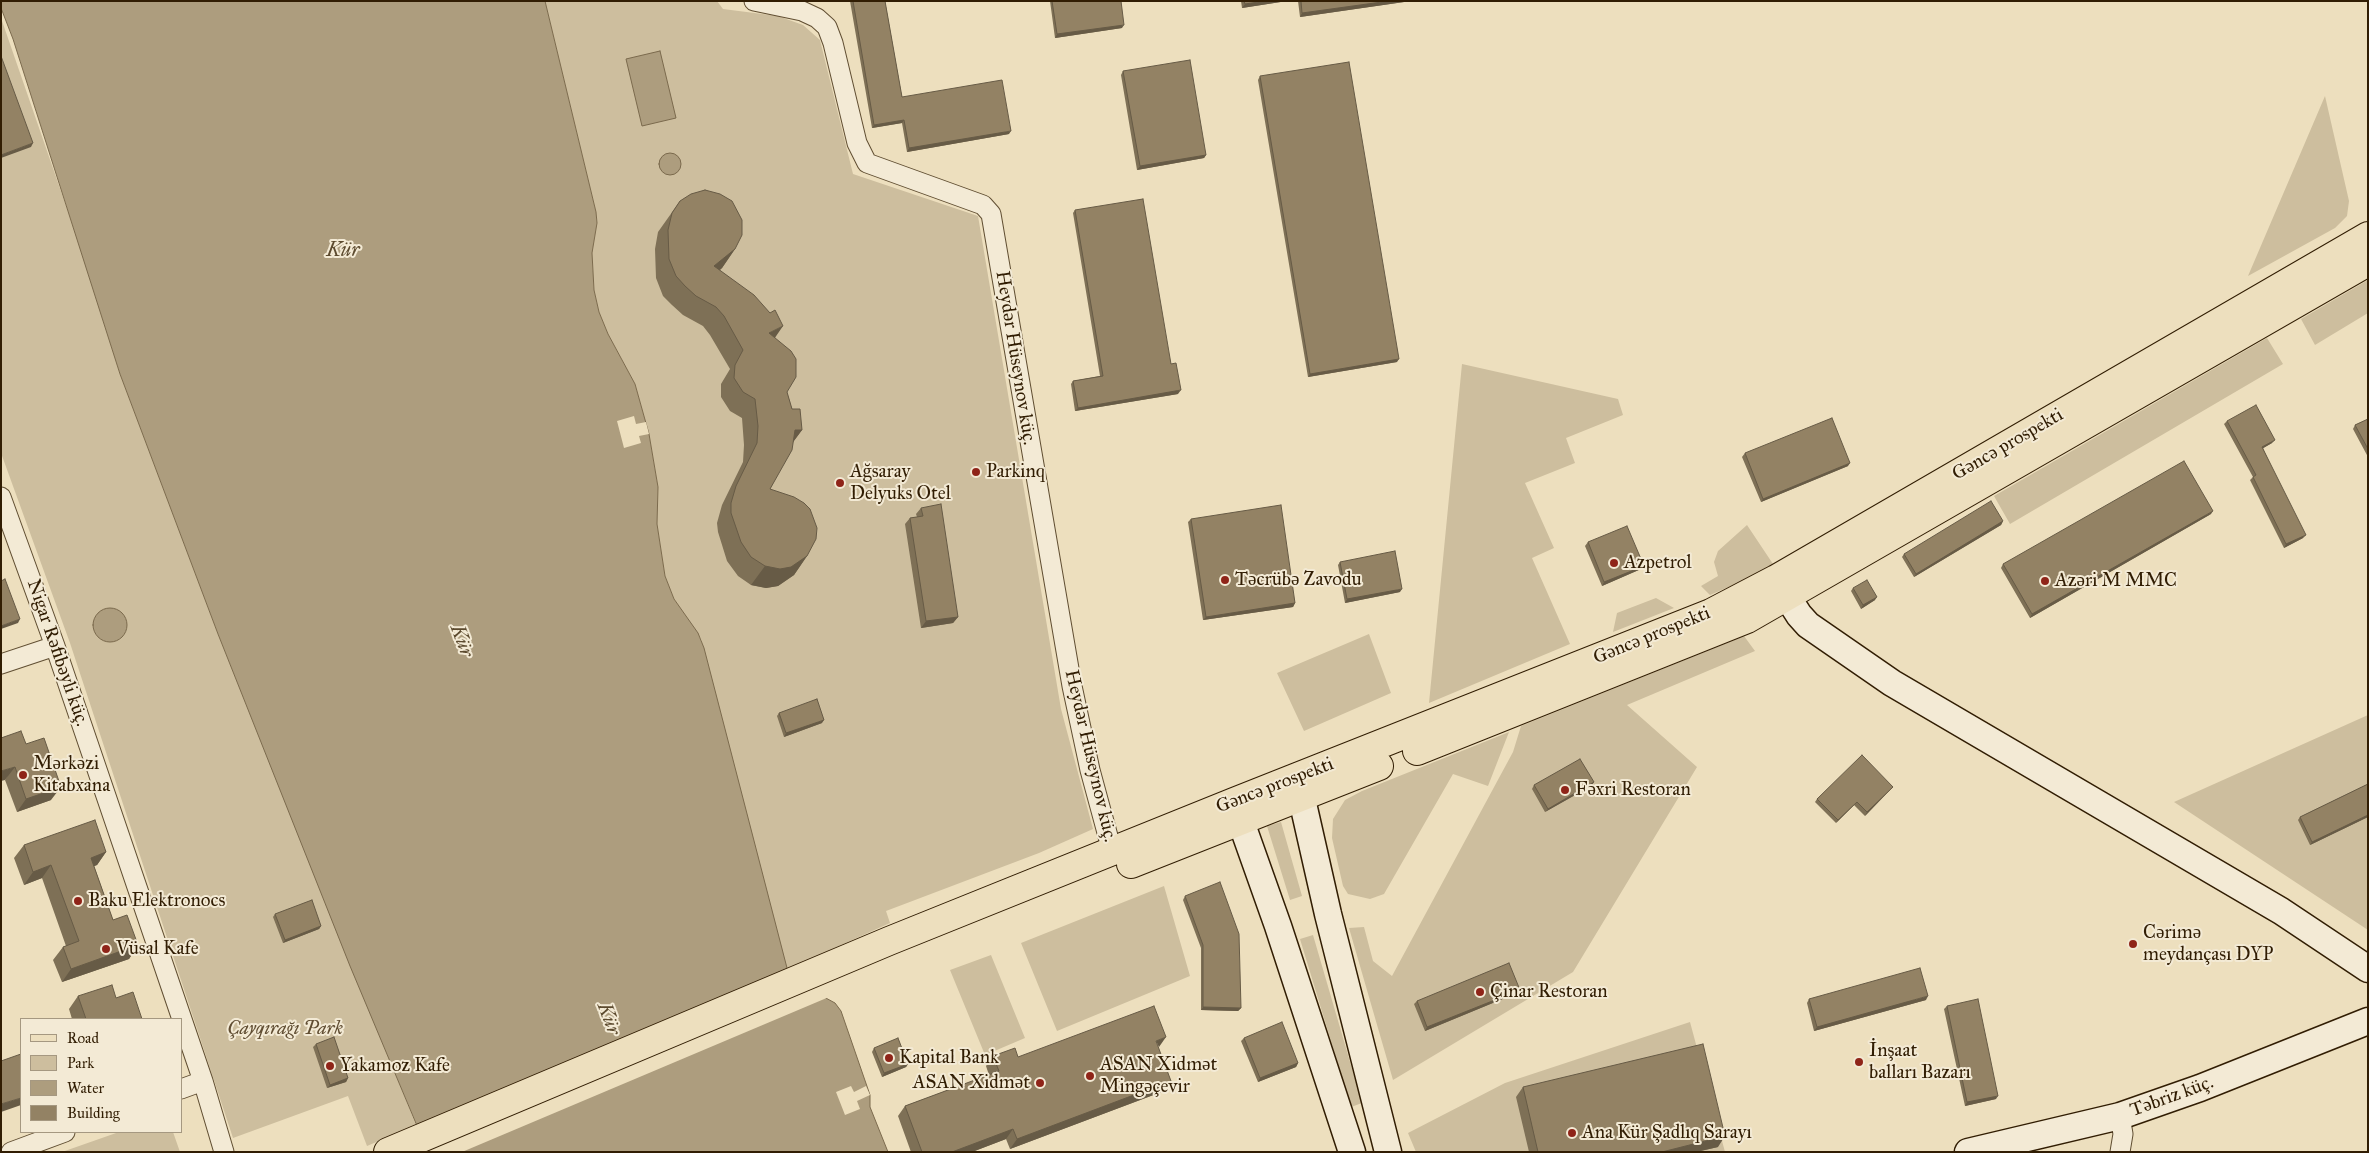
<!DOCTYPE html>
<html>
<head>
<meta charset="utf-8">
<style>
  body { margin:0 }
  #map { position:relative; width:2369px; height:1153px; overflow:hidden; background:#eddfbe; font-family:"IM FELL Great Primer",serif }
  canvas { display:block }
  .frame { position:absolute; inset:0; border:2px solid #311d03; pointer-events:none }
  .legend { position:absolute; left:20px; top:1018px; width:162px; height:115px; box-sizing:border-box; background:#f3ead5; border:1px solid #a59881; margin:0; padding:6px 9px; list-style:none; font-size:15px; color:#311d03 }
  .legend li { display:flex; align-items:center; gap:10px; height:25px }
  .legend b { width:25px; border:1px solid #a59881 }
</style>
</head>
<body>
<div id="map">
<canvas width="2369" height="1153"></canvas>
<div class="frame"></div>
<ul class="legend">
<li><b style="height:6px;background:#eddfbe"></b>Road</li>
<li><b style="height:14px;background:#cdbe9e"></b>Park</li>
<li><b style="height:14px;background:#ad9d7e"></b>Water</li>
<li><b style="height:14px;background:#938264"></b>Building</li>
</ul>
</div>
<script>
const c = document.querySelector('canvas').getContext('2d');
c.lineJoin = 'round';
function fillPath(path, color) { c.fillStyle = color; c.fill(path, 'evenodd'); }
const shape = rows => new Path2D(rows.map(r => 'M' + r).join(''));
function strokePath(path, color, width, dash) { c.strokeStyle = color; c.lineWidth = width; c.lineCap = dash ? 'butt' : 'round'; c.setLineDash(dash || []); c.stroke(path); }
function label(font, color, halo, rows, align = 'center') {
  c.font = font + ' "IM FELL Great Primer",serif'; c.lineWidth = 4; c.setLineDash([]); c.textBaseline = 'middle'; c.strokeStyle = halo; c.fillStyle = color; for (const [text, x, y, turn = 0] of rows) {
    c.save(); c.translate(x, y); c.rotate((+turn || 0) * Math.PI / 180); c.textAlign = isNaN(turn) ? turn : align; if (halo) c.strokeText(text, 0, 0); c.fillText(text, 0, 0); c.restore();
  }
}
fillPath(shape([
  [545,1,717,1,723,9,778,16,803,25,820,40,853,174,978,216,1061,709,1093,829,1039,853,886,911,890,923,797,965,787,968,783,957,701,639,674,599,665,576,657,524,658,487,649,434,635,384,608,334,599,312,594,290,592,253,597,223,596,212],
  [1,18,82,252,120,374,218,634,416,1125,367,1146,348,1096,233,1138,70,643,1,453],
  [2325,96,2349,201,2347,216,2335,228,2248,276],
  [2368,280,2368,313,2315,345,2301,319],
  [2267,338,2283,364,2010,524,1994,496],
  [1462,364,1618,399,1623,415,1566,438,1575,463,1525,483,1554,548,1532,558,1570,644,1429,703],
  [1747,525,1775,567,1710,595,1701,586,1718,576,1714,562,1718,551],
  [1656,598,1674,608,1613,632,1617,613],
  [1369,634,1391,693,1304,731,1277,673],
  [1744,636,1755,651,1627,705,1697,767,1573,972,1393,1080,1349,928,1364,927,1373,961,1392,976,1513,752,1521,726],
  [2368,715,2368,930,2174,802],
  [1509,732,1488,786,1453,774,1384,894,1370,899,1348,894,1343,886,1332,838,1333,819,1345,800,1362,791],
  [1281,822,1302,896,1290,900,1267,826],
  [1164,886,1190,976,1057,1031,1021,943],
  [1313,935,1362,1103,1351,1107,1300,939],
  [991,955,1025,1038,985,1055,950,970],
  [1690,1022,1725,1152,1416,1152,1408,1133,1505,1083],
  [119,1132,173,1132,180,1152,62,1152]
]), '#cdbe9e');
const water = shape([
  [1,1,545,1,596,212,597,223,592,253,594,290,599,312,608,334,635,384,649,434,658,487,657,524,665,576,674,599,698,633,704,648,787,968,800,984,835,1003,841,1011,870,1095,870,1107,888,1152,428,1152,350,966,218,634,120,374,13,39,1,8,1,1],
  [660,51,676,118,642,126,626,59,660,51],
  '659 164a11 11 0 1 1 22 0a11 11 0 1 1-22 0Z',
  '93 625a17 17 0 1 1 34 0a17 17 0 1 1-34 0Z'
]);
fillPath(water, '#ad9d7e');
strokePath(water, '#7b6a4d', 1);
fillPath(shape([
  [634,416,636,424,646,422,649,434,639,436,641,443,624,448,617,421],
  [802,982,829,997,462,1152,425,1152,416,1131],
  [851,1086,854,1092,866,1086,870,1095,857,1101,860,1109,845,1115,836,1092]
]), '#eddfbe');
const street = shape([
  [754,1,802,11,817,18,827,27,833,43,857,143,867,163,983,205,991,214,1072,686,1090,770,1112,851],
  [1,497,55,646,203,1081,224,1152],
  [1,664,55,646],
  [181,1089,203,1081],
  [11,1152,65,1132],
  [2120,1152,2123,1134,2120,1116]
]);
const secondary = shape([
  [1776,579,1799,615,1808,625,1892,683,2281,911,2368,969],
  [1297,777,1328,914,1388,1152],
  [1234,802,1278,926,1352,1152],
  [1968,1152,2120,1116,2200,1088,2368,1021]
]);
const primary = shape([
  [1417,751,1747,619,2368,262],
  [1131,864,1379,766],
  [388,1152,889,941,1234,802,1711,613,1776,579,2368,236]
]);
strokePath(street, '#604e32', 21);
strokePath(secondary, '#311d03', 29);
strokePath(primary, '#311d03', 30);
strokePath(street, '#f3ead5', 19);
strokePath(secondary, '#f3ead5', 26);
strokePath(primary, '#eddfbe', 28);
fillPath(shape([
  [850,1,885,1,902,97,1009,134,907,152,902,123,872,128],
  [1050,1,1121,1,1122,28,1055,38],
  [1241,1,1287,1,1242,8],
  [1298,1,1411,1,1300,17],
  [1123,71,1206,155,1204,158,1137,170,1121,75],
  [1260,76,1397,362,1308,377,1258,80],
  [680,201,735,249,722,268,720,270,775,337,787,392,792,409,802,430,793,442,770,489,807,556,794,575,778,586,766,588,751,585,738,576,727,561,718,532,717,523,722,505,743,462,744,445,742,418,730,411,721,397,721,384,730,369,710,335,703,326,683,315,672,305,663,296,656,278,655,249,658,232],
  [1075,210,1171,364,1178,394,1075,411,1071,384,1073,381,1100,376,1073,213],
  [2368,419,2368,457,2353,429,2355,425],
  [2227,421,2272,443,2263,448,2303,538,2284,548,2250,480,2253,477,2224,424],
  [1745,453,1848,466,1761,502,1742,457],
  [921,508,958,617,953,623,921,628,905,524,910,518,917,517,916,514],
  [2211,514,2030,618,2001,568,2003,564],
  [1191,519,1295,603,1293,607,1203,620,1188,522],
  [2003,521,2001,525,1914,577,1902,557,1904,554],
  [1588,542,1641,569,1602,586,1585,546],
  [1340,562,1400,592,1345,603,1338,565],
  [1853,588,1875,600,1861,609,1851,591],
  [779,713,822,723,784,737,777,716],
  [26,744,51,800,17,812,5,780],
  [1594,782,1591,786,1545,812,1532,789,1534,785],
  [2368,784,2368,817,2310,845,2298,820,2300,817],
  [1890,790,1865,816,1854,805,1836,823,1815,802,1817,799],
  [24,845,106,852,97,865,94,866,113,920,138,945,129,959,62,982,53,960,63,947,66,946,42,878,24,885,14,858],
  [1185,896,1241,1008,1238,1011,1201,1010,1201,948,1183,900],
  [275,914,321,926,319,929,283,943,273,917],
  [1520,990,1517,993,1425,1031,1414,1004,1417,1001],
  [78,996,116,998,142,1019,72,1019,69,1009],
  [1809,999,1926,1000,1814,1031,1807,1003],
  [1947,1006,1996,1099,1965,1106,1944,1009],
  [1244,1038,1298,1063,1296,1067,1258,1082,1241,1041],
  [316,1044,348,1078,346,1082,327,1088,313,1047],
  [1158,1047,1164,1091,1010,1149,1006,1139,972,1152,911,1152,898,1116,905,1106,989,1075,986,1066,993,1056,1018,1057],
  [874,1048,908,1064,906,1067,882,1077,872,1052],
  [1523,1087,1718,1147,1696,1152,1529,1152,1516,1097]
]), '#7e7056');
fillPath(shape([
  [1265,1,1287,1,1242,8,1245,4],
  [1389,1,1411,1,1300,17,1302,13],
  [1124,25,1122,28,1055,38,1057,34],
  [904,120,902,123,872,128,874,125],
  [1011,131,1009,134,907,152,909,148],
  [33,143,31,147,1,158,1,155],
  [1206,155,1204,158,1137,170,1140,166],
  [735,249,722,268,701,285,714,266],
  [783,326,770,345,769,333],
  [1399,359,1397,362,1308,377,1310,374],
  [1181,390,1178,394,1075,411,1078,408],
  [795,430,802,430,788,449],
  [2275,440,2272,443,2260,450,2262,447],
  [1850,463,1848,466,1761,502,1763,499],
  [2213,511,2211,514,2030,618,2032,614],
  [2003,521,2001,525,1914,577,1916,574],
  [2306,535,2303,538,2284,548,2286,544],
  [807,556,794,575,778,586,766,588,751,585,765,566],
  [1644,566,1641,569,1602,586,1604,582],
  [1402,589,1400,592,1345,603,1347,599],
  [1877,597,1875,600,1861,609,1863,605],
  [1295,603,1293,607,1203,620,1206,617],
  [958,617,953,623,921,628,926,621],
  [20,619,18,623,1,629,1,626],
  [824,720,822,723,784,737,786,733],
  [15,767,5,780,1,781,1,771],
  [1594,782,1591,786,1545,812,1548,809],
  [61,787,51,800,17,812,26,799],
  [1893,787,1890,790,1865,816,1867,812],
  [1857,802,1836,823,1838,820],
  [2368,815,2368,817,2310,845,2312,842],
  [106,852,97,865,82,871,91,858],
  [51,865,42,878,24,885,33,872],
  [321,926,319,929,283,943,285,940],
  [138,945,129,959,62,982,71,969],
  [1520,990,1517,993,1425,1031,1427,1027],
  [1928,996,1926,1000,1814,1031,1817,1027],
  [1203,1007,1241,1008,1238,1011,1201,1010],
  [1166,1037,1159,1047,1156,1041],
  [1298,1063,1296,1067,1258,1082,1260,1078],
  [908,1064,906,1067,882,1077,884,1073],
  [348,1078,346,1082,327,1088,330,1085],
  [1171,1081,1164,1091,1010,1149,1017,1139],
  [1998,1096,1996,1099,1965,1106,1967,1102],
  [21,1098,21,1105,1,1112,1,1104],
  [1013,1129,1006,1139,972,1152,952,1152],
  [1725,1136,1718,1147,1696,1152,1662,1152]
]), '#675b46');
const building = shape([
  [853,1,885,1,902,97,1002,80,1011,131,909,148,904,120,874,125,853,1],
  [1052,1,1121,1,1124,25,1057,34,1052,1],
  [1244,1,1265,1,1245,4,1244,1],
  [1301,1,1389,1,1302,13,1301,1],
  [1,56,33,143,1,155,1,56],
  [1190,60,1206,155,1140,166,1123,71,1190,60],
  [1349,62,1399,359,1310,374,1260,76,1349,62],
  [705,190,720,194,732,201,742,220,742,235,735,249,714,266,754,295,770,313,775,310,783,326,769,333,791,351,796,359,796,377,787,392,792,409,800,409,802,430,795,430,792,450,770,489,794,497,804,503,810,509,817,528,816,539,807,556,791,567,780,569,765,566,751,557,741,542,731,513,731,503,736,486,757,443,758,426,755,399,743,392,734,378,735,365,743,350,724,316,716,307,696,296,685,286,676,276,669,259,668,230,672,213,680,201,691,194,705,190],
  [1143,199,1171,364,1176,363,1181,390,1078,408,1073,381,1103,376,1075,210,1143,199],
  [2256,405,2275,440,2262,447,2306,535,2286,544,2253,477,2256,475,2227,421,2256,405],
  [1832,418,1850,463,1763,499,1745,453,1832,418],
  [2368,419,2368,449,2355,425,2368,419],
  [2184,461,2213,511,2032,614,2003,564,2184,461],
  [1991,501,2003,521,1916,574,1904,554,1991,501],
  [941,504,958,617,926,621,910,518,923,516,921,508,941,504],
  [1281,505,1295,603,1206,617,1191,519,1281,505],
  [1627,526,1644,566,1604,582,1588,542,1627,526],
  [1395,551,1402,589,1347,599,1340,562,1395,551],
  [5,579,20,619,1,626,1,581,5,579],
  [1867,580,1877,597,1863,605,1853,588,1867,580],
  [817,699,824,720,786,733,779,713,817,699],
  [21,731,26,744,44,738,61,787,26,799,15,767,1,771,1,738,21,731],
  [1862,755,1893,787,1867,812,1857,802,1838,820,1817,799,1862,755],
  [1580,759,1594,782,1548,809,1534,785,1580,759],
  [2368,784,2368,815,2312,842,2300,817,2368,784],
  [95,820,106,852,91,858,113,920,127,915,138,945,71,969,63,947,79,941,51,865,33,872,24,845,95,820],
  [1220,882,1239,934,1241,1008,1203,1007,1203,945,1185,896,1220,882],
  [312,900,321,926,285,940,275,914,312,900],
  [1509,963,1520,990,1427,1027,1417,1001,1509,963],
  [1920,968,1928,996,1817,1027,1809,999,1920,968],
  [112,985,116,998,133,992,142,1019,86,1019,78,996,112,985],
  [1978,999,1998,1096,1967,1102,1947,1006,1978,999],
  [1154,1006,1166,1037,1156,1041,1171,1081,1017,1139,1013,1129,952,1152,922,1152,905,1106,999,1071,993,1056,1015,1048,1018,1057,1154,1006],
  [1282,1022,1298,1063,1260,1078,1244,1038,1282,1022],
  [334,1037,348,1078,330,1085,316,1044,334,1037],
  [898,1038,908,1064,884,1073,874,1048,898,1038],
  [1703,1044,1725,1136,1662,1152,1538,1152,1523,1087,1703,1044],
  [21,1054,21,1098,1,1104,1,1061,21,1054]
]);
fillPath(building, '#938264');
strokePath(building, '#675b46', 1);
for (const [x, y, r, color] of [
  [976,472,5,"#8f2418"],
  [840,483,5,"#8f2418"],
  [1614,563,5,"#8f2418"],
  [1225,580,5,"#8f2418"],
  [2045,581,5,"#8f2418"],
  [23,775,5,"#8f2418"],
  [1565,790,5,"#8f2418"],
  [78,901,5,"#8f2418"],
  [2133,944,5,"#8f2418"],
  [106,949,5,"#8f2418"],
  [1480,992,5,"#8f2418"],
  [889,1058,5,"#8f2418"],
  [1859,1062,5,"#8f2418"],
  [330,1066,5,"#8f2418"],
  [1090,1076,5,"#8f2418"],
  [1040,1083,5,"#8f2418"],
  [1572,1133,5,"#8f2418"]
]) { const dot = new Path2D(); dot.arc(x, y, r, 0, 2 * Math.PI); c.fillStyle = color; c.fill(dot); strokePath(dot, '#f3ead5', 2); }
label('19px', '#311d03', '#f3ead5', [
  ["Heydər Hüseynov küç.",1015,358,81],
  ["Gəncə prospekti",2008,445,-30],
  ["Gəncə prospekti",1652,636,-22],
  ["Nigar Rəfibəyli küç.",57,653,71],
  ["Heydər Hüseynov küç.",1090,756,77],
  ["Gəncə prospekti",1275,786,-21],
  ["Təbriz küç.",2172,1097,-20]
]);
label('19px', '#311d03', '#f3ead5', [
  ["Ağsaray",850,472],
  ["Delyuks Otel",850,494],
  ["Parkinq",986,472],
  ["Azpetrol",1624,563],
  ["Təcrübə Zavodu",1235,580],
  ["Azəri M MMC",2055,581],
  ["Mərkəzi",33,764],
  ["Kitabxana",33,786],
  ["Fəxri Restoran",1575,790],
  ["Baku Elektronocs",88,901],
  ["Cərimə",2143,933],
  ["meydançası DYP",2143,955],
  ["Vüsal Kafe",116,949],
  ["Çinar Restoran",1490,992],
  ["İnşaat",1869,1051],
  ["balları Bazarı",1869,1073],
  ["Kapital Bank",899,1058],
  ["ASAN Xidmət",1100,1065],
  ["Mingəçevir",1100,1087],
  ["Yakamoz Kafe",340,1066],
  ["ASAN Xidmət",1030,1083,"right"],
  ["Ana Kür Şadlıq Sarayı",1582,1133]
], 'left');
label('italic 19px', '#604d32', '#f3ead5', [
  ["Çayqırağı Park",285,1029]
]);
label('italic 20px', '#5c4a2e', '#f3ead5', [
  ["Kür",343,251],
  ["Kür",461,641,69],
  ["Kür",608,1019,69]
]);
</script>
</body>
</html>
